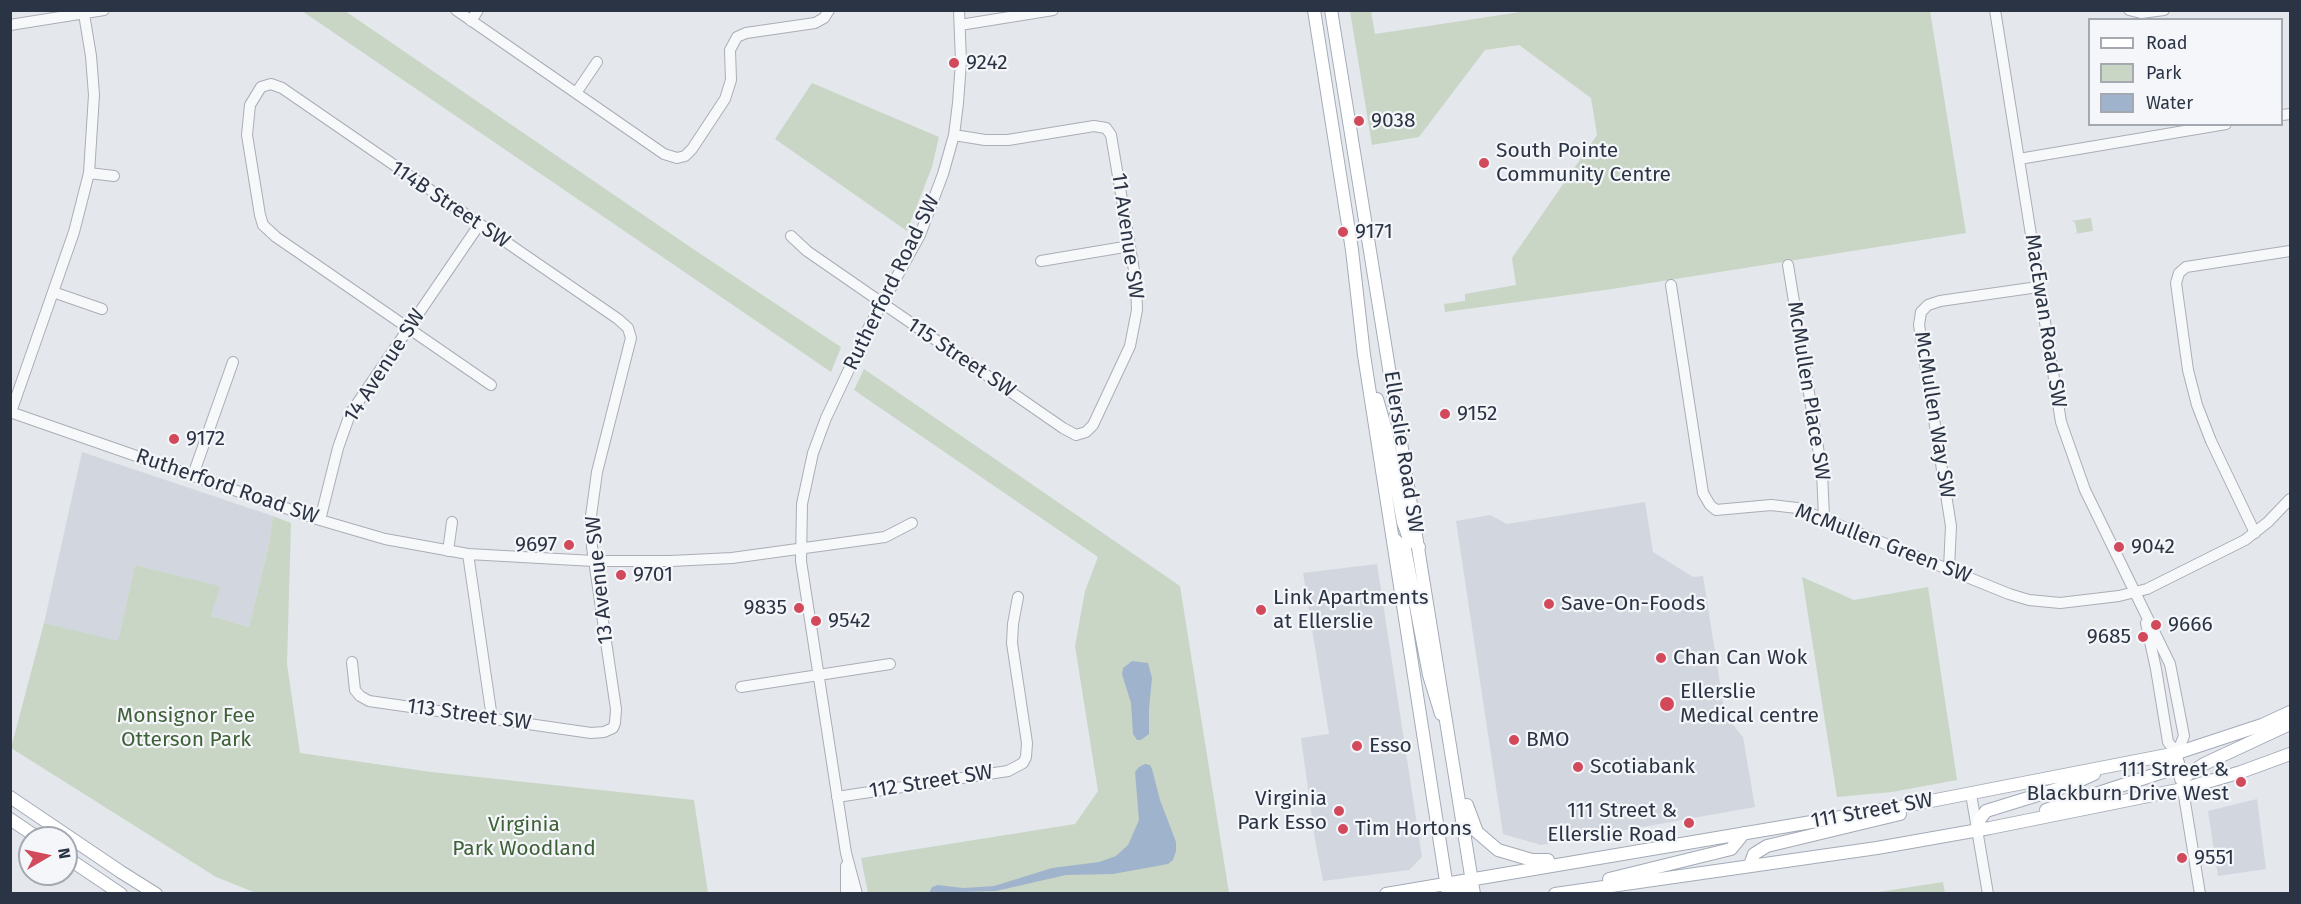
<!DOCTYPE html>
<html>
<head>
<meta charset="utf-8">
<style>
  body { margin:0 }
  #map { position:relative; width:2301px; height:904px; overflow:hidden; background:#e4e7ec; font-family:"Fira Sans",sans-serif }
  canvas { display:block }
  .frame { position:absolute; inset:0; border:12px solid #2b3445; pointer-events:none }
  .legend { position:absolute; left:2088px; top:18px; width:195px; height:108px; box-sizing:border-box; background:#f4f6f9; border:2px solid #a4a8b1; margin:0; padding:8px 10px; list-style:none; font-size:18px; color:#2b3445 }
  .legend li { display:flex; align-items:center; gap:12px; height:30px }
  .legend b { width:30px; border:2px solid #a4a8b1 }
  .north { position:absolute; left:18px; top:826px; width:60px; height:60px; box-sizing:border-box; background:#f4f6f9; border:2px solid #a4a8b1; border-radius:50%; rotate:81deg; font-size:16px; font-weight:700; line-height:24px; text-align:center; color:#2b3445 }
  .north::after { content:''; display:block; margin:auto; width:21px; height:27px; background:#d1495b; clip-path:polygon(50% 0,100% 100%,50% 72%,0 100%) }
</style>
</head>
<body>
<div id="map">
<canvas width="2301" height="904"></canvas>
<div class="frame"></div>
<ul class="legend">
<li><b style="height:8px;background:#fff"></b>Road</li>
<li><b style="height:16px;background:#c9d6c5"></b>Park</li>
<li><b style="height:16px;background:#9fb4cc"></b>Water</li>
</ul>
<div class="north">N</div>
</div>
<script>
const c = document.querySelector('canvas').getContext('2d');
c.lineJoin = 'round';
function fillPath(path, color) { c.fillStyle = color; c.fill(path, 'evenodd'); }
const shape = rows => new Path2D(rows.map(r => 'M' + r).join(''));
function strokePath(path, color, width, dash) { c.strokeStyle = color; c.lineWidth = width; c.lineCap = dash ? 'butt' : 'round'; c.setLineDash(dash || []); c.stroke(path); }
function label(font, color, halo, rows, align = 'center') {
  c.font = font + ' "Fira Sans",sans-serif'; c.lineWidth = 4.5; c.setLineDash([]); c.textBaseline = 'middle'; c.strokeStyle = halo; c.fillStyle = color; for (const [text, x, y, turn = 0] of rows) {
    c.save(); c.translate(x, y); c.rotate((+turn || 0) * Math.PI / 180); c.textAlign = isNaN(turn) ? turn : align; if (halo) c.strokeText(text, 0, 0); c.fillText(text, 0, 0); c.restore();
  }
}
fillPath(shape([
  [82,452,273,516,269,545,249,627,211,616,219,586,135,565,118,642,44,623],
  [1645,502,1653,552,1693,577,1703,576,1725,715,1743,737,1755,807,1541,845,1503,834,1456,521,1490,515,1507,524],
  [1377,564,1422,857,1409,870,1323,881,1315,840,1301,738,1329,734,1303,573],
  [2257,799,2266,869,2218,876,2208,811]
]), '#d2d6de');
fillPath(shape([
  [302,11,345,11,699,253,841,347,831,372],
  [1350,11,1371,11,1375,34,1527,11,1930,11,1966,233,1612,289,1445,312,1444,304,1465,301,1465,294,1516,285,1512,258,1597,135,1591,98,1519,45,1485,50,1419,137,1372,145],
  [812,83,939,137,932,167,907,231,775,139],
  [2091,218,2093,231,2074,234,2077,233,2075,222,2071,221],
  [864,369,1180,586,1229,893,868,893,861,858,1075,824,1098,791,1075,646,1085,591,1098,557,854,390],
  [273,516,291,523,287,664,300,753,431,772,694,800,708,893,256,893,216,877,11,748,44,623,118,641,135,565,220,586,211,616,249,627,269,545],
  [1802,577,1854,600,1928,587,1957,780,1892,792,1837,797],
  [1943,882,1945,893,1872,893]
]), '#c9d6c5');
fillPath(shape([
  [1132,661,1148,663,1152,678,1149,709,1149,734,1141,740,1137,740,1133,734,1131,703,1122,674,1123,668],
  [1145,764,1150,765,1152,769,1160,800,1176,842,1176,851,1173,860,1168,864,1113,874,1066,875,996,891,929,893,932,887,938,885,963,888,994,886,1052,868,1099,862,1116,856,1128,845,1139,820,1135,772,1139,767]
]), '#9fb4cc');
const minor = shape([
  [456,10,664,154,677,158,685,156,692,149,725,99,731,80,730,50,737,37,746,33,815,23,824,18,829,10],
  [1995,10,2061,422,2085,490,2170,664,2184,736,2177,753],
  [2129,10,2141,13,2164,10],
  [471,21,478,10],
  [10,25,104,10],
  [960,25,1053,10],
  [576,93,597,62],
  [2282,115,2290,114],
  [2019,159,2226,124],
  [89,173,114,176],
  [791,236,807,251,1063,428,1076,435,1086,432,1093,425,1130,346,1137,310,1136,282,1111,135,1106,128,1094,126,1008,140,985,140,954,135],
  [1041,261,1130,246],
  [1788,265,1822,472,1824,517],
  [1671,285,1703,493,1710,505,1716,510,1771,505,1797,508,2009,594,2029,600,2060,603,2119,596,2147,589,2245,540,2268,522,2290,499],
  [53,292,102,309],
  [10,412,320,520,385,539,468,554,594,561,671,561,732,558,885,537,912,523],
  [11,412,74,232,89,173,94,95,91,56,84,14],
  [193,475,233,362],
  [320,520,338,448,350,414,479,225],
  [2255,533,2211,441,2197,405,2188,370,2176,283,2179,273,2186,267,2290,251],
  [448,551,452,522],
  [468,554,492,718],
  [1949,568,1951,526,1919,325,1921,312,1928,305,1940,301,2038,287],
  [2146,623,2156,669,2168,742,2177,753,2200,894],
  [352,662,355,690,360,696,369,701,591,733,604,732,613,728,615,723,616,709,592,547,591,516,597,472,631,338,628,328,618,319,282,88,271,84,261,87,250,105,247,135,260,215,263,225,276,237,491,385],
  [741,687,890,664],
  [1971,794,1988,894],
  [837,797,1008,771,1023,763,1026,757,1027,743,1012,643,1013,624,1018,597],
  [846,866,846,894],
  [857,894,846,853,801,561,802,504,813,453,826,418,869,327,920,235,943,174,954,135,958,103,961,62,959,10]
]);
const major = shape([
  [1314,10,1352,250,1364,355,1448,894],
  [1331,10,1474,894],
  [1377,399,1386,430,1403,522,1408,536,1419,547],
  [1393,538,1405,549,1429,675,1441,714],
  [2181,779,2204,764,2290,724],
  [10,797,121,872,156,894],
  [1467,805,1477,832,1498,850,1532,860,1548,860],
  [2046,810,2163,772,2178,763],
  [10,819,38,838],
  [1977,830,1980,819,1986,811,2067,786,2094,774],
  [66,857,121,894],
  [1750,865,1754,854,1767,846,1900,814],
  [1609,879,1731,849,1744,833],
  [1386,894,1900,807,2177,753,2262,725,2290,712],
  [1456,894,1467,887,1472,878],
  [1555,894,1877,848,1990,828,2183,789,2241,772,2290,754]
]);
strokePath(minor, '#a9aeb7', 12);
strokePath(major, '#a3abb8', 14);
strokePath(minor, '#f7f8fa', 10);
strokePath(major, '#fff', 12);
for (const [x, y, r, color] of [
  [954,63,6,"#d1495b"],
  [1359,121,6,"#d1495b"],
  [1484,163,6,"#d1495b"],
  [1343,232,6,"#d1495b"],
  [1445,414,6,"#d1495b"],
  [174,439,6,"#d1495b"],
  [569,545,6,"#d1495b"],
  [2119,547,6,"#d1495b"],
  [621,575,6,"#d1495b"],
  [1549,604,6,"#d1495b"],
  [799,608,6,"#d1495b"],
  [1261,610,6,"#d1495b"],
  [816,621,6,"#d1495b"],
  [2156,625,6,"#d1495b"],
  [2143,637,6,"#d1495b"],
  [1661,658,6,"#d1495b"],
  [1667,704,8,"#d1495b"],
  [1514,740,6,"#d1495b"],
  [1357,746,6,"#d1495b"],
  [1578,767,6,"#d1495b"],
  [2241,782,6,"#d1495b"],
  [1339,811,6,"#d1495b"],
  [1689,823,6,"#d1495b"],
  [1343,829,6,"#d1495b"],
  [2182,858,6,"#d1495b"]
]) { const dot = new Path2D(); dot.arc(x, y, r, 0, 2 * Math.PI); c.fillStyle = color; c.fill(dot); strokePath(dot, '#f4f6f9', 2); }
label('21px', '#2b3445', '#f4f6f9', [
  ["9242",966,63],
  ["9038",1371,121],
  ["South Pointe",1496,151],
  ["Community Centre",1496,175],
  ["9171",1355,232],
  ["9152",1457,414],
  ["9172",186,439],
  ["9697",557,545,"right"],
  ["9042",2131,547],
  ["9701",633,575],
  ["Link Apartments",1273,598],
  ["at Ellerslie",1273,622],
  ["Save-On-Foods",1561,604],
  ["9835",787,608,"right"],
  ["9542",828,621],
  ["9666",2168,625],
  ["9685",2131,637,"right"],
  ["Chan Can Wok",1673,658],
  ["Ellerslie",1680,692],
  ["Medical centre",1680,716],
  ["BMO",1526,740],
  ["Esso",1369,746],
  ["Scotiabank",1590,767],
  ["111 Street &",2229,770,"right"],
  ["Blackburn Drive West",2229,794,"right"],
  ["Virginia",1327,799,"right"],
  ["Park Esso",1327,823,"right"],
  ["111 Street &",1677,811,"right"],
  ["Ellerslie Road",1677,835,"right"],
  ["Tim Hortons",1355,829],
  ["9551",2194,858]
], 'left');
label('21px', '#2b3445', '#f4f6f9', [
  ["114B Street SW",450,205,34],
  ["11 Avenue SW",1127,236,82],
  ["Rutherford Road SW",892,283,-64],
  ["MacEwan Road SW",2045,321,81],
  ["115 Street SW",961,358,34],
  ["14 Avenue SW",385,366,-57],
  ["McMullen Place SW",1808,391,81],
  ["McMullen Way SW",1934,415,81],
  ["Ellerslie Road SW",1403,452,81],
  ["Rutherford Road SW",227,487,19],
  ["McMullen Green SW",1883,544,21],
  ["13 Avenue SW",600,580,-96],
  ["113 Street SW",469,715,8],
  ["112 Street SW",931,782,-9],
  ["111 Street SW",1872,811,-10]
]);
label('21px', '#3f6138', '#f4f6f9', [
  ["Monsignor Fee",186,716],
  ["Otterson Park",186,740],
  ["Virginia",524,825],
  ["Park Woodland",524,849]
]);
</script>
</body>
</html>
